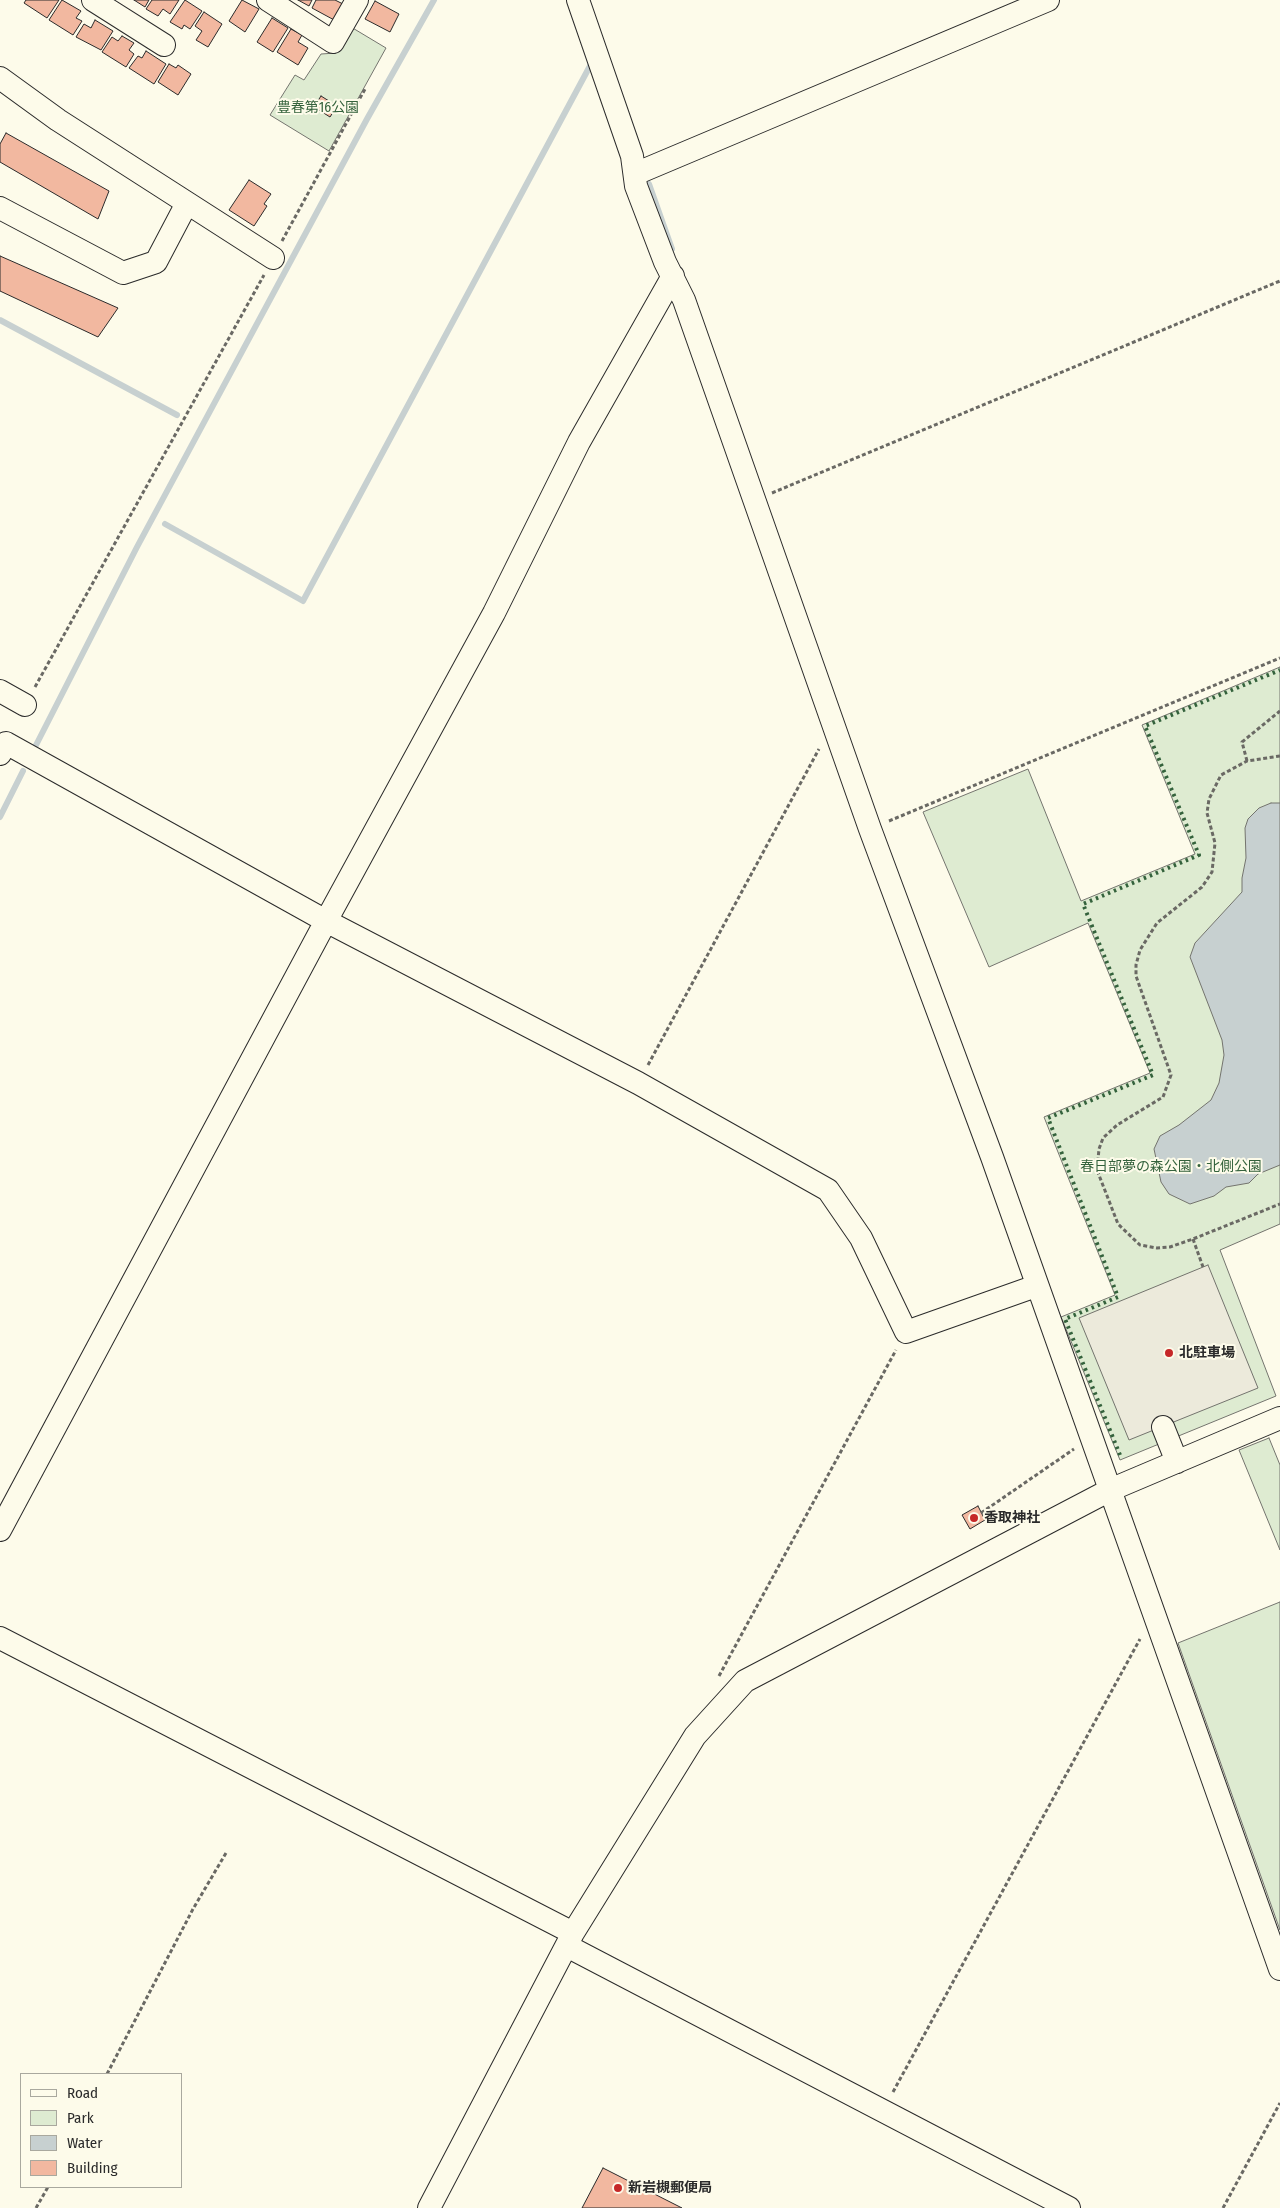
<!DOCTYPE html>
<html>
<head>
<meta charset="utf-8">
<style>
  body { margin:0 }
  #map { position:relative; width:1280px; height:2208px; overflow:hidden; background:#fdfbea; font-family:"Fira Sans Condensed",sans-serif }
  canvas { display:block }
  .legend { position:absolute; left:20px; top:2073px; width:162px; height:115px; box-sizing:border-box; background:#fdfbea; border:1px solid #a9a89e; margin:0; padding:6px 9px; list-style:none; font-size:15px; color:#2b2b2b }
  .legend li { display:flex; align-items:center; gap:10px; height:25px }
  .legend b { width:25px; border:1px solid #a9a89e }
</style>
</head>
<body>
<div id="map">
<canvas width="1280" height="2208"></canvas>
<ul class="legend">
<li><b style="height:6px;background:#fdfbea"></b>Road</li>
<li><b style="height:14px;background:#deebd1"></b>Park</li>
<li><b style="height:14px;background:#c7d0d0"></b>Water</li>
<li><b style="height:14px;background:#f2b8a0"></b>Building</li>
</ul>
</div>
<script>
const c = document.querySelector('canvas').getContext('2d');
c.lineJoin = 'round';
function fillPath(path, color) { c.fillStyle = color; c.fill(path, 'evenodd'); }
const shape = rows => new Path2D(rows.map(r => 'M' + r).join(''));
function strokePath(path, color, width, dash) { c.strokeStyle = color; c.lineWidth = width; c.lineCap = dash ? 'butt' : 'round'; c.setLineDash(dash || []); c.stroke(path); }
function label(font, color, halo, rows, align = 'center') {
  c.font = font + ' "Fira Sans Condensed","Noto Sans JP",sans-serif'; c.lineWidth = 4; c.setLineDash([]); c.textBaseline = 'middle'; c.strokeStyle = halo; c.fillStyle = color; for (const [text, x, y, turn = 0] of rows) {
    c.save(); c.translate(x, y); c.rotate((+turn || 0) * Math.PI / 180); c.textAlign = isNaN(turn) ? turn : align; if (halo) c.strokeText(text, 0, 0); c.fillText(text, 0, 0); c.restore();
  }
}
const green = shape([
  [351,27,386,48,329,151,270,115,295,75,304,80,321,54,336,53,351,27],
  [1280,667,1280,1224,1220,1250,1276,1396,1120,1460,1061,1317,1115,1295,1044,1117,1150,1073,1088,923,989,967,923,812,1028,769,1081,901,1195,854,1142,725,1280,667],
  [1269,1438,1280,1465,1280,1550,1239,1450,1269,1438],
  [1280,1602,1280,1930,1178,1643,1280,1602]
]);
fillPath(green, '#deebd1');
strokePath(green, '#74746e', 1);
const parking = shape([
  [1208,1265,1258,1388,1129,1440,1079,1318,1208,1265]
]);
fillPath(parking, '#eceadb');
strokePath(parking, '#74746e', 1);
const water = shape([
  [1271,803,1280,803,1280,1165,1258,1174,1249,1183,1226,1187,1214,1196,1190,1204,1169,1194,1161,1182,1154,1149,1160,1136,1179,1125,1211,1100,1219,1083,1224,1055,1222,1040,1190,957,1195,943,1242,892,1242,878,1246,858,1245,828,1248,819,1259,808,1271,803]
]);
fillPath(water, '#c7d0d0');
strokePath(water, '#74746e', 1);
strokePath(shape([
  [649,184,672,249],
  [0,320,177,415],
  [165,524,303,601,591,64],
  [32,753,137,547,367,119,434,0],
  [0,817,23,771]
]), '#c7d0d0', 6);
const building = shape([
  [26,0,59,0,47,18,24,3,26,0],
  [62,0,81,11,76,18,82,21,73,35,49,20,62,0],
  [134,0,149,0,145,7,134,0],
  [152,0,179,0,170,14,163,9,158,16,146,9,152,0],
  [185,0,202,11,190,29,184,25,182,29,170,22,185,0],
  [242,0,259,9,245,32,229,21,242,0],
  [298,0,312,0,309,6,298,0],
  [316,0,335,0,345,5,336,21,312,8,316,0],
  [375,1,399,14,390,32,365,19,375,1],
  [204,12,222,24,208,47,196,40,202,31,195,26,204,12],
  [272,18,288,28,273,52,257,42,272,18],
  [95,20,113,31,101,50,76,37,84,24,91,28,95,20],
  [291,29,302,35,298,42,308,48,298,65,277,52,291,29],
  [122,36,134,43,129,50,134,54,126,67,102,52,112,37,118,41,122,36],
  [146,51,166,64,154,84,129,68,138,56,142,58,146,51],
  [169,64,176,68,178,65,191,74,178,95,158,82,169,64],
  [321,96,337,106,330,117,314,107,321,96],
  [6,133,109,191,98,219,0,162,0,144,6,133],
  [249,180,271,194,264,204,267,206,254,226,229,210,249,180],
  [0,256,118,308,98,337,0,291,0,256],
  [978,1506,985,1520,970,1529,962,1515,978,1506],
  [603,2168,682,2208,582,2208,603,2168]
]);
fillPath(building, '#f2b8a0');
strokePath(building, '#2b2b2b', 1);
const minor = shape([
  [93,0,164,45],
  [268,0,333,42,357,0],
  [578,0,632,156,636,186,665,262,684,300,870,829,992,1157,1280,1969],
  [0,78,58,120,273,258],
  [635,174,1048,0],
  [0,208,123,273,156,262,187,203],
  [0,691,25,705],
  [0,754,6,743,326,921,638,1083,828,1190,861,1238,906,1332,1036,1286],
  [1163,1427,1177,1462],
  [0,1530,326,921,494,613,579,442,673,276],
  [0,1638,573,1933],
  [567,1946,1069,2208],
  [429,2208,573,1933,695,1736,745,1681,1110,1490,1280,1418]
]);
strokePath(minor, '#2b2b2b', 24);
strokePath(shape([
  [282,241,365,89],
  [772,493,1280,281],
  [35,687,264,275],
  [1280,756,1247,761,1221,775,1209,799,1207,813,1215,843,1212,872,1202,887,1157,923,1140,950,1136,965,1136,976,1171,1075,1163,1097,1117,1125,1103,1138,1099,1149,1097,1170,1118,1224,1140,1245,1157,1248,1170,1247,1193,1239,1280,1204],
  [1247,761,1242,742,1280,711],
  [889,821,1280,658],
  [648,1065,819,749],
  [1193,1239,1203,1267],
  [981,1513,1074,1449],
  [719,1676,896,1350],
  [107,2074,193,1909,226,1853],
  [893,2092,1140,1639],
  [36,2208,48,2187],
  [1223,2208,1280,2103]
]), '#6a6964', 3, [4, 2.5]);
strokePath(minor, '#fdfbea', 22);
strokePath(shape([
  [1120,1455,1065,1319,1118,1297,1048,1118,1153,1075,1083,904,1199,855,1145,726,1280,670]
]), '#34623c', 4, [2.5, 4]);
for (const [x, y, r, color] of [
  [1169,1353,5,"#c62828"],
  [974,1518,5,"#c62828"],
  [618,2188,5,"#c62828"]
]) { const dot = new Path2D(); dot.arc(x, y, r, 0, 2 * Math.PI); c.fillStyle = color; c.fill(dot); strokePath(dot, '#fdfbea', 2); }
label('14px', '#34623c', '#fdfbea', [
  ["豊春第16公園",318,108],
  ["春日部夢の森公園・北側公園",1171,1167]
]);
label('bold 14px', '#2b2b2b', '#fdfbea', [
  ["北駐車場",1179,1353],
  ["香取神社",984,1518],
  ["新岩槻郵便局",628,2188]
], 'left');
</script>
</body>
</html>
